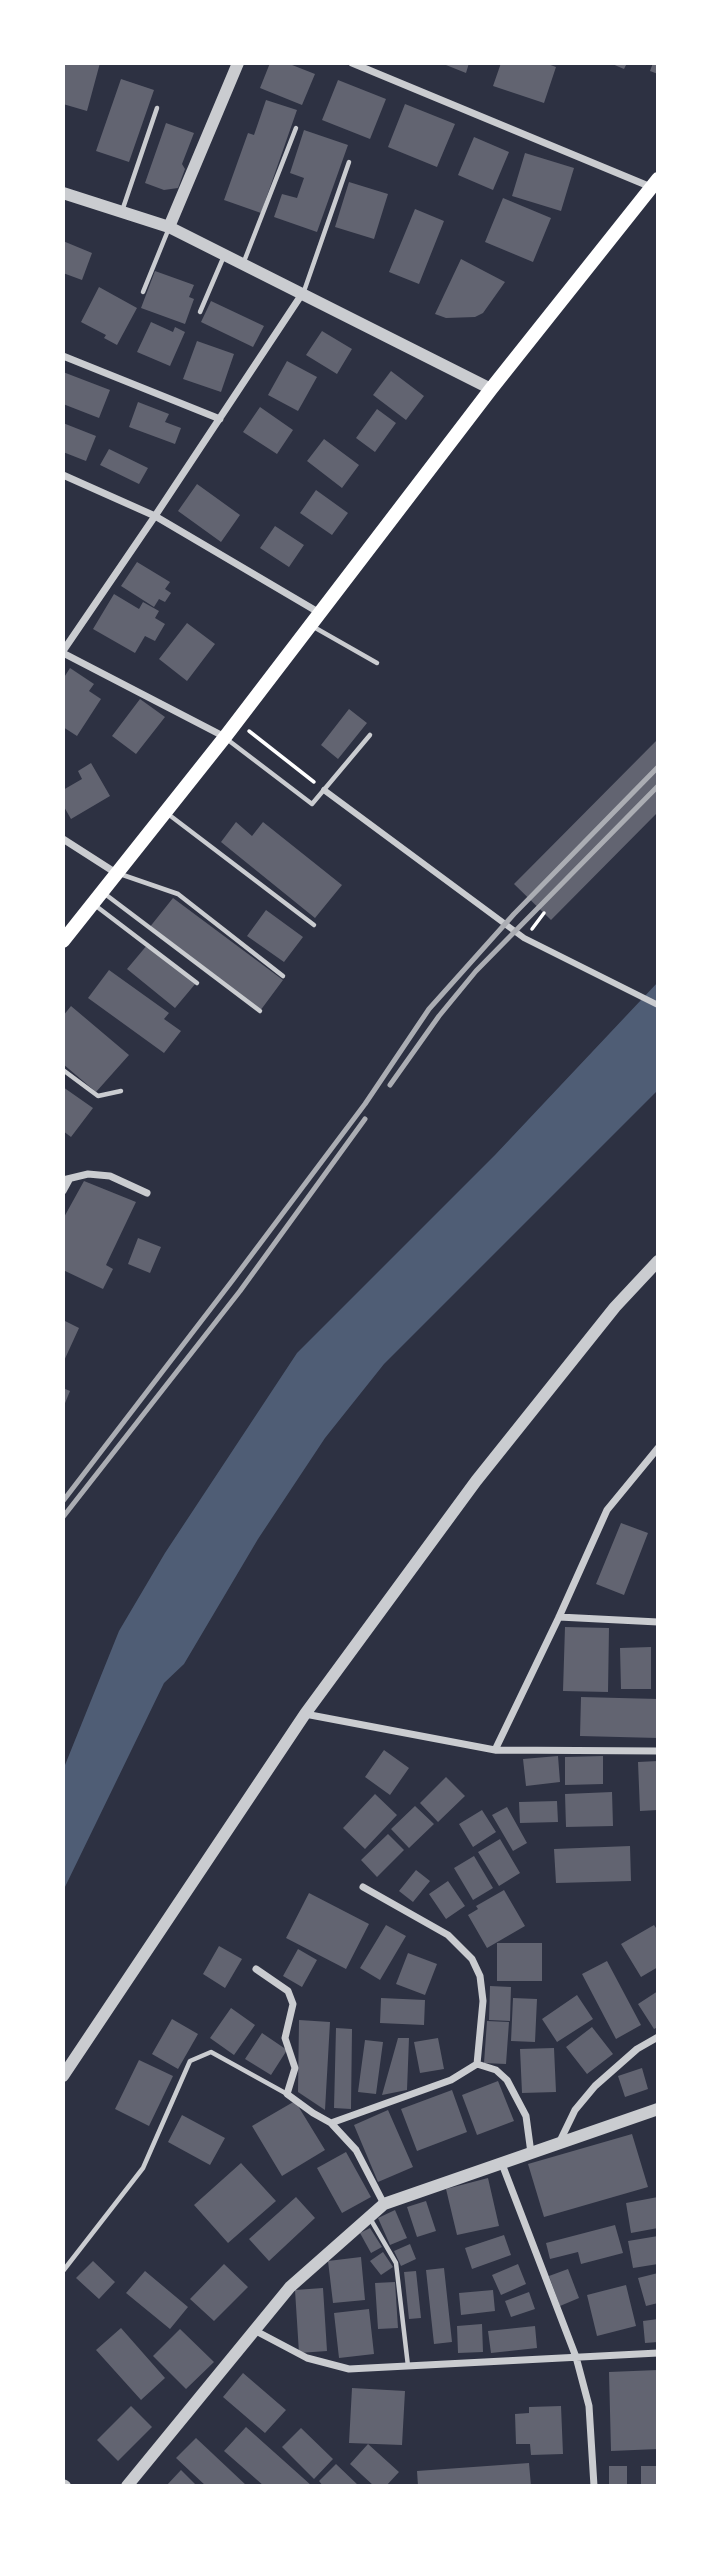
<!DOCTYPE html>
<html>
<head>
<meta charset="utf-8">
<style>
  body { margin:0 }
  #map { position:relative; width:721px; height:2549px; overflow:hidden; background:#2d3142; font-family:"Alegreya Sans",sans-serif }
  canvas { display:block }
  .frame { position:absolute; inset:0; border:65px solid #fff; pointer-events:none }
</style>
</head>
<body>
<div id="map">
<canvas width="721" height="2549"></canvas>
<div class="frame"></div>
</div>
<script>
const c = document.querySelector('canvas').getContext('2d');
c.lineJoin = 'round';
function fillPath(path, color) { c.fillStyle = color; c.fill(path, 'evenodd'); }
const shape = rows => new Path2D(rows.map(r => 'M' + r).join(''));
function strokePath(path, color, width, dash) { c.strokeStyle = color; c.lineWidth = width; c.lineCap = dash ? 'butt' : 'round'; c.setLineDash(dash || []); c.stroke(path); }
fillPath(shape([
  [658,982,658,1090,384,1364,325,1438,258,1539,184,1664,164,1683,63,1891,63,1770,119,1631,165,1553,297,1353,495,1155]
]), '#4f5d75');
fillPath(shape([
  [63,63,100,63,87,111,63,104],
  [270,63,287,63,315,74,302,105,260,88],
  [441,63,469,63,466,73],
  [501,63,545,63,556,67,544,103,493,86],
  [610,63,627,63,624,69],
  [653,63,658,63,658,74,650,71],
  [121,79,154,90,129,162,96,151],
  [338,80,386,99,370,139,322,120],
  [266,100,297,110,261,213,224,200,248,133,254,135],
  [405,104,455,124,437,167,388,147],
  [166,123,194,133,182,164,185,169,178,188,164,190,145,183],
  [304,130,348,145,317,232,274,217,282,194,297,198,304,178,290,173],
  [474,137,509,152,493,190,458,175],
  [525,153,574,168,561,211,512,196],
  [349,182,388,194,374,239,335,227],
  [503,198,551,218,533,262,485,242],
  [415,209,444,221,419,284,389,272],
  [63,241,92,253,82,280,63,273],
  [461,259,505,282,483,313,475,317,446,318,435,314],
  [155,271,194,285,189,297,194,299,185,324,141,308],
  [99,287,137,308,117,345,104,338,106,335,81,322],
  [211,301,264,326,253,347,201,322],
  [151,322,173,332,175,327,185,332,170,366,137,352],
  [322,331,352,349,337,374,306,355],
  [197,341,234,354,221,392,183,379],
  [287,361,317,377,298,411,268,395],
  [391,371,424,396,406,420,373,395],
  [63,372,110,390,99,418,63,404],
  [138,402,169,414,165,422,181,428,175,444,129,427],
  [260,407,293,430,277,454,243,432],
  [377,409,396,423,375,452,356,438],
  [63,423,96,436,86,461,63,452],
  [324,439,359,465,342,488,307,461],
  [109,449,148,468,139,484,100,465],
  [197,484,240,515,221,542,178,511],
  [316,490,348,513,332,535,300,513],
  [275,526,304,545,289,567,260,548],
  [137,562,170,582,165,589,171,593,165,602,159,599,154,607,121,586],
  [114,594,139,609,143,602,159,611,155,618,165,624,155,641,145,636,135,653,93,629],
  [187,623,215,644,187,681,159,659],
  [70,668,94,684,89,691,101,699,77,736,63,727,63,679],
  [140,699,165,717,136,754,112,736],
  [349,709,367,723,338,759,321,745],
  [658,739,658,812,551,920,514,884],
  [91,763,110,796,71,819,63,805,63,790,82,779,78,771],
  [236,822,252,836,263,822,342,885,315,918,221,842],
  [173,898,283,980,260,1011,149,928],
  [266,910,303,937,284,962,247,936],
  [148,944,196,983,175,1008,127,969],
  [109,970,169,1013,164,1019,181,1031,164,1053,88,998],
  [71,1006,129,1055,96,1092,63,1064,63,1016],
  [63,1087,93,1108,71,1137,63,1131],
  [84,1181,136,1202,106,1265,113,1269,103,1289,63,1270,63,1219],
  [138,1238,161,1247,150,1273,128,1264],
  [63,1320,79,1328,63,1363],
  [63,1388,70,1391,63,1408],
  [621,1523,648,1533,624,1595,596,1584],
  [565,1627,609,1628,608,1692,563,1691],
  [651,1647,651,1689,621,1689,620,1648],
  [581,1697,658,1699,658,1738,580,1736],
  [384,1750,409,1768,390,1795,365,1777],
  [558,1756,560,1782,526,1786,523,1759],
  [603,1756,603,1784,565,1785,565,1757],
  [658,1761,658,1810,640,1811,638,1762],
  [446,1777,465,1796,438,1822,420,1803],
  [612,1792,613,1826,566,1827,565,1794],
  [375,1794,397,1815,365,1849,343,1828],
  [557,1801,558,1822,520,1823,519,1802],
  [415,1806,434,1824,409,1848,391,1829],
  [507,1807,527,1843,513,1851,492,1815],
  [482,1810,496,1832,473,1847,459,1824],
  [388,1834,404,1850,377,1877,361,1860],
  [500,1839,520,1873,499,1886,478,1852],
  [630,1846,631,1881,556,1883,554,1849],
  [474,1856,493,1888,473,1900,454,1868],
  [416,1870,430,1881,413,1902,399,1891],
  [448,1881,465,1906,446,1919,429,1894],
  [504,1890,525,1926,487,1948,468,1915,478,1909,476,1906],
  [309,1893,369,1924,346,1969,286,1938],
  [386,1925,406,1936,380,1980,360,1968],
  [654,1925,658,1931,658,1967,641,1977,621,1944],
  [497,1943,542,1943,542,1981,497,1981],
  [219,1946,242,1959,225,1988,203,1974],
  [298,1949,317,1960,302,1987,283,1976],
  [408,1953,437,1964,425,1995,396,1984],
  [607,1961,641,2025,616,2039,582,1974],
  [490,1986,511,1987,510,2021,489,2020],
  [658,1991,658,2027,654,2029,638,2004],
  [577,1995,593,2019,557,2042,542,2019],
  [381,1998,425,2000,424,2025,380,2023],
  [513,1998,537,1999,535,2042,511,2041],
  [231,2008,255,2025,234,2055,210,2038],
  [172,2019,198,2034,178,2069,152,2054],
  [299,2020,330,2022,325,2110,298,2092],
  [487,2021,509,2022,506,2064,484,2063],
  [592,2027,613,2054,587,2074,566,2047],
  [336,2028,352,2029,351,2109,334,2108],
  [262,2033,287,2050,271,2075,245,2059],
  [398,2038,409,2038,407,2090,382,2095],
  [438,2038,444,2069,420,2073,414,2042],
  [365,2040,383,2042,376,2094,358,2092],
  [554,2048,556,2092,522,2093,520,2049],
  [139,2060,173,2076,149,2126,115,2109],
  [642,2068,648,2089,625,2097,618,2076],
  [498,2081,514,2121,477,2135,462,2095],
  [452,2090,467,2132,417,2151,401,2109],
  [295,2101,325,2150,282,2176,252,2126],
  [388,2110,413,2167,378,2182,354,2125],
  [182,2115,225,2138,210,2165,168,2142],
  [632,2134,648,2187,544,2217,528,2164],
  [346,2152,371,2197,342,2213,317,2168],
  [241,2163,276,2201,228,2243,194,2205],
  [488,2178,499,2226,457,2235,446,2189],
  [296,2197,315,2218,269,2261,249,2239],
  [658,2197,658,2228,631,2233,626,2203],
  [426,2201,436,2231,417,2237,407,2207],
  [395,2210,407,2238,390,2245,378,2218],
  [615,2225,623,2253,581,2264,578,2252,550,2259,546,2243],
  [370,2228,382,2247,371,2253,360,2233],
  [504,2235,511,2255,472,2269,465,2248],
  [658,2236,658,2264,633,2268,628,2241],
  [410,2244,416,2259,401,2266,394,2251],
  [383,2252,393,2267,381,2275,370,2261],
  [361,2257,365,2300,333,2303,328,2261],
  [93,2261,115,2282,99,2299,76,2278],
  [224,2264,248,2287,214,2321,190,2299],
  [518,2264,526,2284,501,2295,492,2275],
  [444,2268,452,2342,434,2344,426,2270],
  [568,2269,579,2298,560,2306,549,2276],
  [145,2271,188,2307,170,2329,126,2293],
  [416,2271,421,2318,409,2319,404,2272],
  [658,2273,658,2303,646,2306,638,2278],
  [395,2282,398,2328,378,2329,375,2283],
  [626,2285,636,2326,597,2336,587,2295],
  [323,2288,327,2351,299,2353,295,2290],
  [493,2290,495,2311,461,2315,459,2293],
  [529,2292,535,2309,511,2317,505,2301],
  [369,2309,374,2354,339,2358,334,2313],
  [658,2319,658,2342,645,2343,643,2321],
  [482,2324,483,2352,458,2353,457,2326],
  [535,2326,537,2348,491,2353,488,2331],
  [121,2328,165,2378,141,2400,96,2350],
  [180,2329,214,2362,186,2389,153,2356],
  [658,2370,658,2449,611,2451,609,2372],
  [243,2373,286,2410,265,2433,223,2397],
  [352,2388,405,2391,402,2445,349,2443],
  [131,2406,152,2427,118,2461,97,2440],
  [561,2406,563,2454,531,2455,530,2444,516,2444,515,2414,529,2413,529,2407],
  [246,2427,312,2486,264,2486,224,2451],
  [301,2428,333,2459,314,2479,282,2447],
  [196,2438,247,2486,206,2486,176,2458],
  [368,2444,399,2472,386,2486,374,2486,350,2464],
  [529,2463,531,2486,418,2486,417,2471],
  [336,2464,359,2486,323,2486,319,2481],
  [609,2466,627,2466,627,2486,609,2486],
  [641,2466,658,2466,658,2486,641,2486],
  [181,2470,197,2486,166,2486]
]), '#626471');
strokePath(shape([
  [249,731,314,782],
  [532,929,544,913]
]), '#fff', 3.5);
strokePath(shape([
  [122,211,157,108],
  [243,264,296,128],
  [143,292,169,228],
  [303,294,349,162],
  [200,312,224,256],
  [312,626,377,663],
  [228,740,312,804,370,735],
  [168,814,314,925],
  [120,874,178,894,283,976],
  [105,894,260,1011],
  [96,906,197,983],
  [63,1070,98,1096,121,1091],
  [371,2220,396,2263,408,2366],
  [63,2271,143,2168,190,2061,211,2052,287,2094]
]), '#caccd0', 4.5);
strokePath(shape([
  [324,790,524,938,658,1005]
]), '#caccd0', 6);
strokePath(shape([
  [352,63,651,187],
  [63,356,220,419],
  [63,475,155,516,318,612],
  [63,651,155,516,302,294],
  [63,653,225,737],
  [63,839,116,873],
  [63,1180,88,1174,110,1176,147,1193],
  [63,1191,69,1180],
  [559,1617,658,1622],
  [305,1714,495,1750,658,1751],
  [495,1750,559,1617,607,1510,658,1448],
  [256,1969,288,1991,293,2004,285,2038,295,2068,287,2094,313,2113,331,2123,356,2150,384,2204],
  [477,2064,496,2070,507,2080,526,2116,531,2153],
  [331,2123,451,2080,477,2064,483,2001,480,1976,472,1959,448,1935,363,1887],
  [560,2141,575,2110,595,2086,637,2049,658,2037],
  [502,2164,576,2357,589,2406,594,2486],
  [254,2330,307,2358,349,2369,658,2353]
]), '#caccd0', 7);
strokePath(shape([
  [63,193,169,227,491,389],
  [169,227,238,63],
  [63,2076,305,1714,476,1481,615,1307,658,1261],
  [63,2485,65,2486],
  [127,2486,290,2287,384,2204,658,2109]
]), '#caccd0', 12);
strokePath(shape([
  [63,941,225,737,491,389,658,179]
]), '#fff', 14);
strokePath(shape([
  [390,1085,439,1016,476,971,658,786],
  [63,1501,232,1281,365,1104,429,1009,514,914,658,767],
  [63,1517,240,1291,365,1119]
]), '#abadb3', 5);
</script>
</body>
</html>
